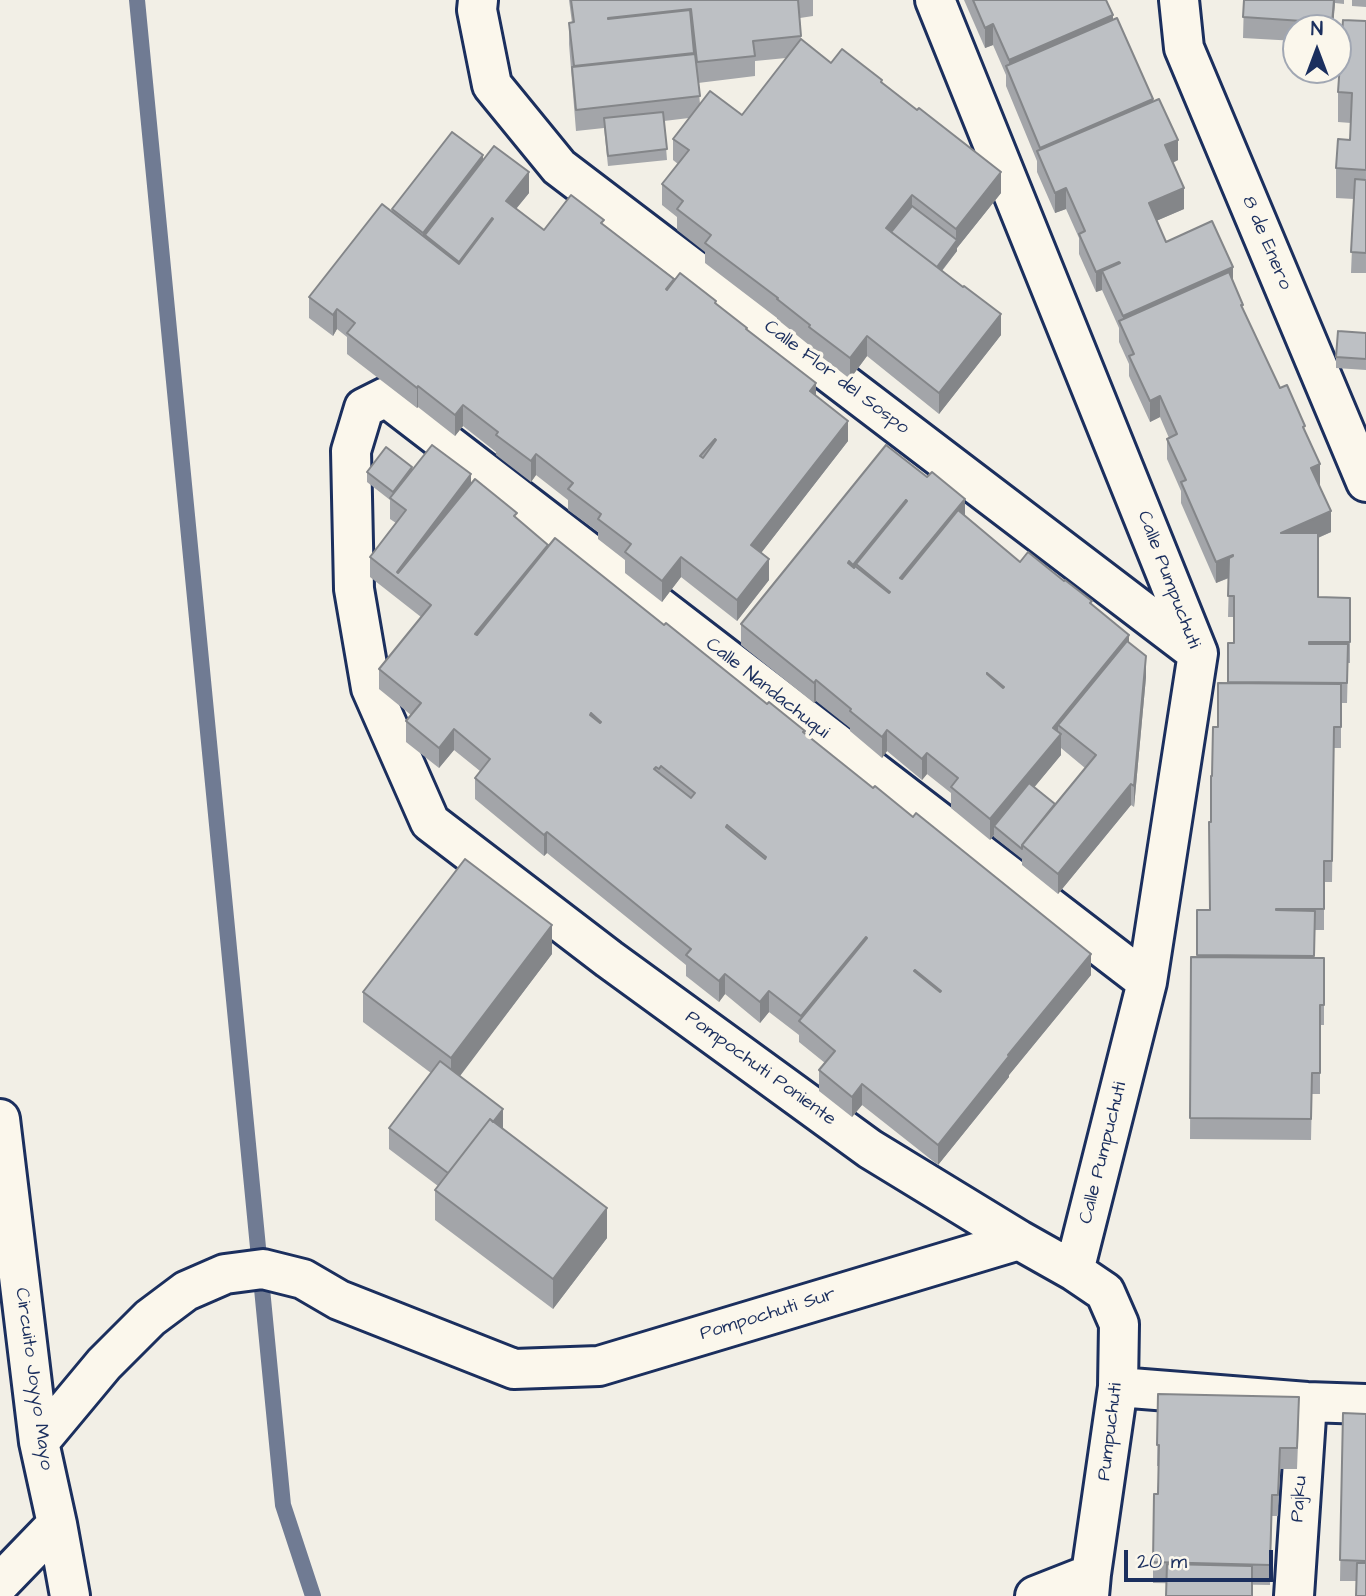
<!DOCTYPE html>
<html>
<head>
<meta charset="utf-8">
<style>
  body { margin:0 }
  #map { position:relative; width:1366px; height:1596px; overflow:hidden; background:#f2efe6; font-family:"Architects Daughter",sans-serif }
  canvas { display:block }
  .north { position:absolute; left:1282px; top:14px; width:70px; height:70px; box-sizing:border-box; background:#fbf7ec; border:2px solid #a1a7b3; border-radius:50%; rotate:0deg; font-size:19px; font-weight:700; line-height:28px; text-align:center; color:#1b2f5e }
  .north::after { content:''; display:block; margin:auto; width:24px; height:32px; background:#1b2f5e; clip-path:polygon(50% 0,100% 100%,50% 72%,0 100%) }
  .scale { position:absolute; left:1124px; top:1550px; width:149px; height:32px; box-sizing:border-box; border:4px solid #1b2f5e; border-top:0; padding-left:9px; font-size:21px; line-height:24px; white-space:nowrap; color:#1b2f5e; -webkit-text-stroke:5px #fbf7ec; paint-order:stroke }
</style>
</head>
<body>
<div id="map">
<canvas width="1366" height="1596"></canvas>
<div class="north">N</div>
<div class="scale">20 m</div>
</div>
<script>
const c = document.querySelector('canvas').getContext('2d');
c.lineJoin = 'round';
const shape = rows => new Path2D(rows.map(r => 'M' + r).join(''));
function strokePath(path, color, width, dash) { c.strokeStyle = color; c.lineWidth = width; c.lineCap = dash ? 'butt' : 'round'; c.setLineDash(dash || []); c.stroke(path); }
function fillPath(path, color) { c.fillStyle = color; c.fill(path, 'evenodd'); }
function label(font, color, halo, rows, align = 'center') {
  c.font = font + ' "Architects Daughter",sans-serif'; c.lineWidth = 7; c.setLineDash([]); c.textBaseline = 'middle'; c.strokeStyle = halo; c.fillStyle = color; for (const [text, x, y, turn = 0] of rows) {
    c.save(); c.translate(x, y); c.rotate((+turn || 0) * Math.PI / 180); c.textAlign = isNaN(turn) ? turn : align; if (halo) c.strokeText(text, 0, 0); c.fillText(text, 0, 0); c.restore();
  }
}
strokePath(shape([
  [137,0,283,1505,313,1596]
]), '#707b93', 16);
const street = shape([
  [478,0,477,10,492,85,559,167,1196,652],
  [935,0,1198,653,1147,982,1074,1271],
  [1179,0,1184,48,1366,482],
  [0,1119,39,1442,57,1524,70,1596],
  [1118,1387,1307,1402,1366,1404],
  [39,1442,104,1364,150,1318,186,1291,225,1274,263,1269,303,1279,339,1300,514,1369,599,1366,1019,1240],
  [0,1583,57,1524],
  [1035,1596,1091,1574],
  [1089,1596,1091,1574,1118,1387,1119,1324,1105,1292,1074,1271,1019,1240,870,1149,609,959,430,822,371,688,354,589,351,451,364,408,386,397,1147,982],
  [1294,1596,1307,1402]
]);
strokePath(street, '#1b2f5e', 44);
strokePath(street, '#fbf7ec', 38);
fillPath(shape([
  [569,0,813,0,813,16,800,18,801,40,831,63,882,84,1001,193,957,248,957,251,942,271,1001,335,939,414,867,356,850,379,809,347,809,345,777,319,777,318,705,263,705,252,677,230,677,217,662,205,662,184,678,164,673,160,673,139,689,118,664,121,667,160,608,166,604,128,576,131,569,44,569,23,572,23],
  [786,58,742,115,700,104,698,83,755,76,755,61],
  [964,0,1106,0,1113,20,1153,101,1178,160,1173,163,1184,209,1156,221,1166,242,1233,281,1243,310,1280,388,1305,432,1331,532,1318,538,1318,597,1350,598,1350,663,1348,663,1347,703,1341,703,1341,748,1334,748,1332,882,1324,882,1324,930,1315,930,1314,958,1324,958,1324,1025,1320,1025,1320,1094,1312,1094,1311,1140,1190,1139,1191,957,1197,957,1197,910,1210,910,1212,776,1218,727,1228,683,1228,643,1234,643,1234,617,1228,617,1229,578,1216,583,1181,503,1181,491,1167,459,1167,439,1169,438,1160,417,1150,422,1129,376,1129,364,1119,342,1119,328,1102,290,1096,292,1079,254,1079,238,1066,209,1055,213,1037,172,1037,161,1006,86,1006,75,993,45,985,48],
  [1244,0,1344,0,1344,4,1335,3,1333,28,1296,28,1296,41,1243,38],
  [1352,0,1366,0,1366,7,1352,6],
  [1366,21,1366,273,1351,273,1354,199,1336,198,1336,168,1350,140,1351,123,1338,122,1338,92],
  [483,160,529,193,516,209,544,230,604,225,674,281,716,303,747,330,816,395,848,441,761,553,769,580,737,621,681,577,662,602,625,573,625,560,598,539,598,532,568,510,568,500,536,475,531,482,496,455,496,452,463,426,455,436,418,407,417,408,347,354,347,337,337,329,333,336,309,318,309,297,392,212,392,209],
  [1366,333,1366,370,1336,368,1336,357],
  [886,445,965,516,1020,562,1092,604,1129,642,1146,677,1134,807,1131,805,1058,894,1022,865,1022,859,994,837,994,835,990,840,951,808,951,793,927,774,922,780,887,751,882,758,850,731,850,728,816,701,814,703,741,645,741,624],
  [1061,748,1085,768,1055,804,1034,787,1061,755],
  [412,470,471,483,517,519,548,547,664,625,805,733,1091,975,1009,1075,1009,1077,938,1165,862,1105,852,1117,819,1091,819,1070,825,1063,799,1042,799,1035,769,1012,760,1023,725,994,719,1002,686,976,686,965,547,853,544,856,475,799,475,778,480,771,454,750,439,768,406,742,406,721,411,715,379,689,379,669,421,617,370,577,370,557,396,523,390,519,390,500,367,482,367,472],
  [552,954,459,1076,503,1129,607,1238,553,1309,435,1220,435,1190,438,1186,389,1149,389,1128,431,1073,363,1022,363,992],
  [1158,1394,1299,1418,1297,1469,1280,1469,1278,1516,1272,1516,1270,1585,1153,1583,1153,1562,1159,1466,1157,1466],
  [1343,1413,1366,1414,1366,1596,1357,1581,1340,1581]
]), '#a3a5a9');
fillPath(shape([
  [1334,0,1335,0,1333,28,1332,28],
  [1113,15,1113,36,1009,71,1009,60],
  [993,24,993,45,985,48,985,28],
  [1153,99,1153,120,1040,158,1040,148],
  [1178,140,1178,160,1165,166,1165,145],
  [483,155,483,176,425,235,425,251,423,254,423,233],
  [529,172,529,193,506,221,506,201],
  [1001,172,1001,193,957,248,957,251,932,283,932,273,956,241,956,229],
  [1066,188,1066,209,1055,213,1055,193],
  [1184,188,1184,209,1149,224,1149,203],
  [912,195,912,215,891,242,886,228],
  [492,218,492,239,459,282,459,262],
  [1119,262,1119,282,1102,271,1102,290,1096,292,1096,272],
  [1233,267,1233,287,1123,330,1123,316],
  [337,309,337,329,333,336,333,315],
  [1001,314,1001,335,939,414,939,393],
  [867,336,867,356,850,379,850,358],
  [816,383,816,403,810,391],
  [418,386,418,407,417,408,417,388],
  [1160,396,1160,417,1150,422,1150,401],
  [463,405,463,426,455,436,455,415],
  [848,421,848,441,751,566,751,545],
  [536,454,536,475,531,482,531,461],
  [1320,464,1320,485,1311,489,1311,468],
  [412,467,412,478,393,500,393,492],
  [471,474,471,495,404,583,397,572],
  [965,499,965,520,900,598,900,578],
  [906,500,906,521,856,564,856,582,853,585,853,565],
  [1331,511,1331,532,1281,554,1281,533],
  [548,545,548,566,475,655,475,634],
  [1233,555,1233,576,1216,583,1216,562],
  [681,557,681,577,662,602,662,581],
  [769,559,769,580,737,621,737,600],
  [1129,635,1129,655,1058,725,1058,738,1061,734,1061,755,999,830,994,826,994,835,990,840,990,819,1053,728],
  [1146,656,1146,677,1134,807,1134,786],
  [816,680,816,701,814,703,814,683],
  [454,729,454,750,439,768,439,748],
  [887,730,887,751,882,758,882,737],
  [927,753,927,774,922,780,922,759],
  [1131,784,1131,805,1058,894,1058,874],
  [547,832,547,853,544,856,544,835],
  [552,925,552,954,451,1088,451,1058],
  [866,937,866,958,801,1022,801,1016],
  [1091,954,1091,975,1009,1075,1009,1077,938,1165,938,1145,1008,1055],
  [725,974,725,994,719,1002,719,981],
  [769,991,769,1012,760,1023,760,1002],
  [862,1084,862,1105,852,1117,852,1097],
  [503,1109,503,1130,452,1176],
  [607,1208,607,1238,553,1309,553,1279]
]), '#848689');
const building = shape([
  [571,0,798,0,801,36,753,41,755,56,697,62,691,9,608,18,608,19,690,10,694,53,574,66,569,23,574,22,571,0],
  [973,0,1106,0,1113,15,1009,60,993,24,985,28,973,0],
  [1244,0,1334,0,1332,23,1243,17,1244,0],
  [1117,18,1153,99,1040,148,1006,66,1117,18],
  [1343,20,1366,21,1366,170,1336,168,1338,139,1350,140,1352,93,1338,92,1343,20],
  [801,39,831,63,842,49,882,80,881,82,917,110,919,108,1001,172,956,229,912,195,886,228,963,287,964,286,1001,314,939,393,867,336,850,358,809,327,810,325,777,299,778,298,705,243,711,235,677,209,683,201,662,184,689,150,673,139,710,91,742,115,801,39],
  [695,54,700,96,576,110,572,67,695,54],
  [1159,99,1178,140,1165,145,1184,188,1149,203,1166,242,1212,221,1233,267,1123,316,1102,271,1120,263,1119,262,1096,272,1079,234,1085,231,1066,188,1055,193,1037,151,1159,99],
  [663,112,667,149,608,156,604,118,663,112],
  [452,132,483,155,423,233,392,209,452,132],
  [494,146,529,172,506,201,544,230,571,195,604,220,601,223,674,279,666,289,667,290,680,273,716,301,715,303,747,328,746,329,816,383,810,391,848,421,751,545,769,559,737,600,681,557,662,581,625,552,631,544,598,519,601,514,568,489,573,483,536,454,531,461,496,435,498,432,463,405,455,415,418,386,417,388,347,333,355,323,337,309,333,315,309,297,382,204,459,264,493,219,492,218,459,262,425,235,494,146],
  [715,439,716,440,703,458,700,456,715,439],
  [1355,179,1366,180,1366,253,1351,252,1355,179],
  [912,206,957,240,937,267,891,232,912,206],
  [1229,272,1243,305,1241,305,1280,388,1287,385,1305,426,1303,427,1320,464,1311,468,1331,511,1281,533,1318,533,1318,597,1350,598,1350,642,1309,642,1309,644,1348,644,1347,683,1228,682,1228,643,1234,643,1234,596,1228,596,1229,558,1233,556,1233,555,1216,562,1181,482,1186,480,1167,439,1177,434,1160,396,1150,401,1129,356,1134,354,1119,321,1229,272],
  [1338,331,1366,333,1366,359,1336,357,1338,331],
  [432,445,471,474,397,572,398,573,475,479,517,513,514,516,548,545,475,634,477,635,555,538,664,625,666,623,767,704,769,702,805,731,803,732,873,788,875,786,913,817,916,813,1091,954,1008,1055,1009,1056,938,1145,862,1084,852,1097,819,1070,835,1051,799,1021,867,938,866,937,801,1016,769,991,760,1002,725,974,719,981,686,955,691,949,547,832,544,835,475,778,490,759,454,729,439,748,406,721,421,703,379,669,431,605,370,557,406,510,390,498,432,445],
  [591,713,601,722,600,723,590,715,591,713],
  [661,766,695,793,691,798,654,769,656,767,659,769,661,766],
  [727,825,766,857,765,859,726,827,727,825],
  [915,970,941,991,940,992,914,971,915,970],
  [886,445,927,477,932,472,965,499,900,578,902,579,958,510,1020,562,1028,552,1064,581,1065,580,1092,601,1090,603,1129,635,1053,728,1061,734,990,819,951,787,958,778,927,753,922,759,887,730,882,737,850,711,851,709,816,680,814,683,741,624,886,445],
  [906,500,907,501,856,564,890,592,889,593,855,566,854,568,848,563,849,561,853,565,906,500],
  [987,673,1004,687,1003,688,987,674,987,673],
  [386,447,412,467,393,492,367,472,386,447],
  [1127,641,1146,656,1134,786,1131,784,1058,874,1022,845,1096,755,1058,725,1127,641],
  [1218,683,1341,684,1341,727,1334,727,1332,861,1324,861,1324,909,1276,909,1276,910,1315,911,1314,956,1197,955,1197,910,1210,910,1209,822,1211,822,1211,776,1212,776,1213,727,1218,727,1218,683],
  [1029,783,1055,804,1022,845,1022,849,994,826,1029,783],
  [465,859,552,925,451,1058,363,992,465,859],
  [1191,957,1324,958,1324,1005,1320,1005,1320,1073,1312,1073,1311,1119,1190,1118,1191,957],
  [440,1061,503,1109,493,1122,490,1119,448,1173,389,1128,440,1061],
  [490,1119,607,1208,553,1279,435,1190,490,1119],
  [1158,1394,1299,1397,1297,1448,1280,1448,1278,1495,1272,1495,1270,1565,1153,1562,1154,1494,1158,1494,1159,1445,1157,1445,1158,1394],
  [1343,1413,1366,1414,1366,1561,1340,1560,1343,1413],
  [1357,1563,1366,1563,1366,1596,1356,1596,1357,1563],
  [1167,1564,1252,1566,1252,1596,1166,1596,1167,1564]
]);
fillPath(building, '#bdc0c4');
strokePath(building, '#848689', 2);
label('19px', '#1b2f5e', '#fbf7ec', [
  ["8 de Enero",1266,243,67],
  ["Calle Flor del Sospo",836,378,37],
  ["Calle Pumpuchuti",1168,580,69],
  ["Calle Nandachuqui",767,689,38],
  ["Pompochuti Poniente",760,1069,36],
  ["Calle Pumpuchuti",1104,1153,-76],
  ["Pompochuti Sur",768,1315,-17],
  ["Circuito Joyyo Mayo",33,1379,82],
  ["Pumpuchuti",1111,1432,-83],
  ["Pajku",1300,1499,-86]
]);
</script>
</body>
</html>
